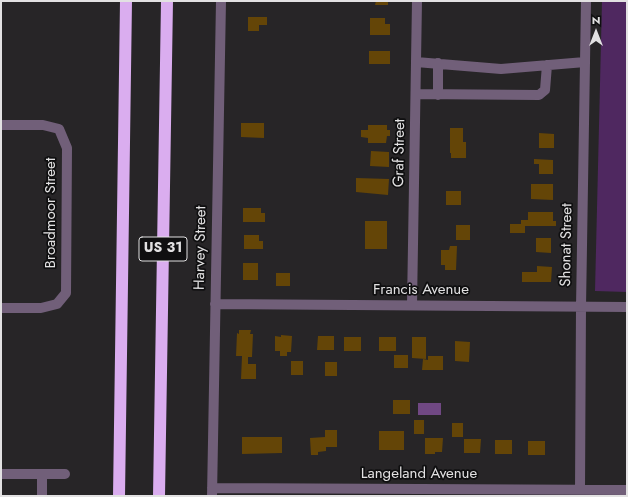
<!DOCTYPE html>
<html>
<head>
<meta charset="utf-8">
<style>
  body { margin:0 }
  #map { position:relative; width:628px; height:497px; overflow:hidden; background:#272527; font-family:Jost,sans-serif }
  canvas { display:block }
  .frame { position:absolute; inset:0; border:2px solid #e2e1e2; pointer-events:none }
  .north { position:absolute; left:576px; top:12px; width:40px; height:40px; -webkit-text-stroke:3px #0f0f10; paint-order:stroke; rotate:0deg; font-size:11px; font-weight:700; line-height:16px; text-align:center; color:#e2e1e2 }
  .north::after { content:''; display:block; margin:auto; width:14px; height:18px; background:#e2e1e2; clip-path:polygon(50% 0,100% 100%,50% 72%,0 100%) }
</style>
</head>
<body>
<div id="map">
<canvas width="628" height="497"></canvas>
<div class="frame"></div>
<div class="north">N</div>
</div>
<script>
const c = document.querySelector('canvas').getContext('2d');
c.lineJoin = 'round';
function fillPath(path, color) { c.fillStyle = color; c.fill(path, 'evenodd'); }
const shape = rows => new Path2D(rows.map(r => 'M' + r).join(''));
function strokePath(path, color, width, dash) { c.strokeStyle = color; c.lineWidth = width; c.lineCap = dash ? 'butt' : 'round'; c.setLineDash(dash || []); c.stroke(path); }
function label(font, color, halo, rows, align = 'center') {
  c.font = font + ' Jost,sans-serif'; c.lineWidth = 3.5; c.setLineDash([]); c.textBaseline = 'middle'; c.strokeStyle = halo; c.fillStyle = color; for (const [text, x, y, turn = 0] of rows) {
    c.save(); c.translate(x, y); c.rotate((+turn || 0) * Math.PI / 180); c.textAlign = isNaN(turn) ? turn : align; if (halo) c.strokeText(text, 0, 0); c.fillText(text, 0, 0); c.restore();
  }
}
fillPath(shape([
  [602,1,627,1,627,292,595,291]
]), '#4f2860');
fillPath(shape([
  [418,403,441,403,441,415,418,415]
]), '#704883');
fillPath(shape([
  [376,1,388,1,388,5,375,5],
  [248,17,267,17,267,25,259,25,259,31,248,31],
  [370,18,385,18,385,24,390,24,390,35,370,35],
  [369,51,390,51,390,64,369,64],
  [241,123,264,123,264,138,241,137],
  [368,125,387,125,387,130,390,130,390,136,387,136,386,143,368,143,368,138,361,137,361,130,368,130],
  [450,128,463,128,463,142,466,142,466,158,451,158,451,153,450,153],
  [539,133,554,134,554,148,539,148],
  [371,151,389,152,389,167,370,166],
  [534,159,553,160,553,174,539,174,539,164,534,164],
  [356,178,389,179,388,195,356,192],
  [531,184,553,184,553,200,531,199],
  [446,191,461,191,461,205,446,205],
  [243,208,261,208,261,213,265,213,265,222,243,222],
  [528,212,553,212,553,221,556,221,556,226,525,226,525,233,510,233,510,224,521,224,521,220,528,220],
  [365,221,387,221,387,249,365,249],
  [456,225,470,225,470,240,456,240],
  [244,235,259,235,259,241,263,241,263,249,244,249],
  [536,238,551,238,551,253,536,252],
  [450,246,457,246,456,270,445,270,445,265,441,265,441,250,449,250],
  [243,263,258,263,258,280,243,280],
  [537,266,552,267,551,282,522,282,522,272,537,272],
  [276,273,290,273,290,286,276,286],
  [239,330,251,330,250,334,253,334,252,357,248,357,248,364,256,364,256,379,241,379,242,356,236,356,237,333,239,334],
  [281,335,292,336,291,352,287,352,287,356,280,356,280,351,275,351,275,336,281,337],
  [318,336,334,336,334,350,317,350],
  [344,337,361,337,361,351,344,351],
  [379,337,396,337,396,351,379,351],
  [412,337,426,337,426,359,412,358],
  [455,341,470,342,469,362,455,361],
  [394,355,408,355,408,368,394,368],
  [428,356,443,356,443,370,422,370,423,359,428,360],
  [291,361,303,361,303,375,291,375],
  [325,362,337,362,337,376,325,376],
  [393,400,410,400,410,414,393,414],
  [414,420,424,420,424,434,414,434],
  [452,423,463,423,463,437,452,437],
  [325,430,337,430,337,447,326,447,326,451,318,452,318,455,311,455,310,438,325,437],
  [379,431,404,431,404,450,379,450],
  [242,437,282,437,282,453,242,454],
  [425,438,443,438,442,452,435,452,435,454,425,454],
  [464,439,481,439,480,453,464,453],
  [495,440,512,440,512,454,495,454],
  [528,441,545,441,545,455,528,455]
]), '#644507');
strokePath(shape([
  [416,62,501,69,585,62],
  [438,63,438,95],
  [416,94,539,95,545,90,547,65],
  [1,125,43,125,59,129,67,148,66,293,57,304,41,308,1,308],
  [215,304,627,307],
  [412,305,417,1],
  [1,474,65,474],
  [42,474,42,496],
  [212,488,627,490],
  [580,490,581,307,586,1],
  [212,496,221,1]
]), '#715f79', 10);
strokePath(shape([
  [119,496,126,1],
  [159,496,167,1]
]), '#daadef', 12);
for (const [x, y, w] of [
  [163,249,48]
]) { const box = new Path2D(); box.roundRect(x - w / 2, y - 12, w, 24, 3); c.fillStyle = '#0f0f10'; c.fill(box); strokePath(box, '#e2e1e2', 1); }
label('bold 14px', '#e2e1e2', null, [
  ["US 31",163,249]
]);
label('15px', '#e2e1e2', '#0f0f10', [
  ["Graf Street",400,153,-89],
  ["Broadmoor Street",51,213,-90],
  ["Shonat Street",567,245,-89],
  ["Harvey Street",201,248,-89],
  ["Francis Avenue",421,290],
  ["Langeland Avenue",419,474]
]);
</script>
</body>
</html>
